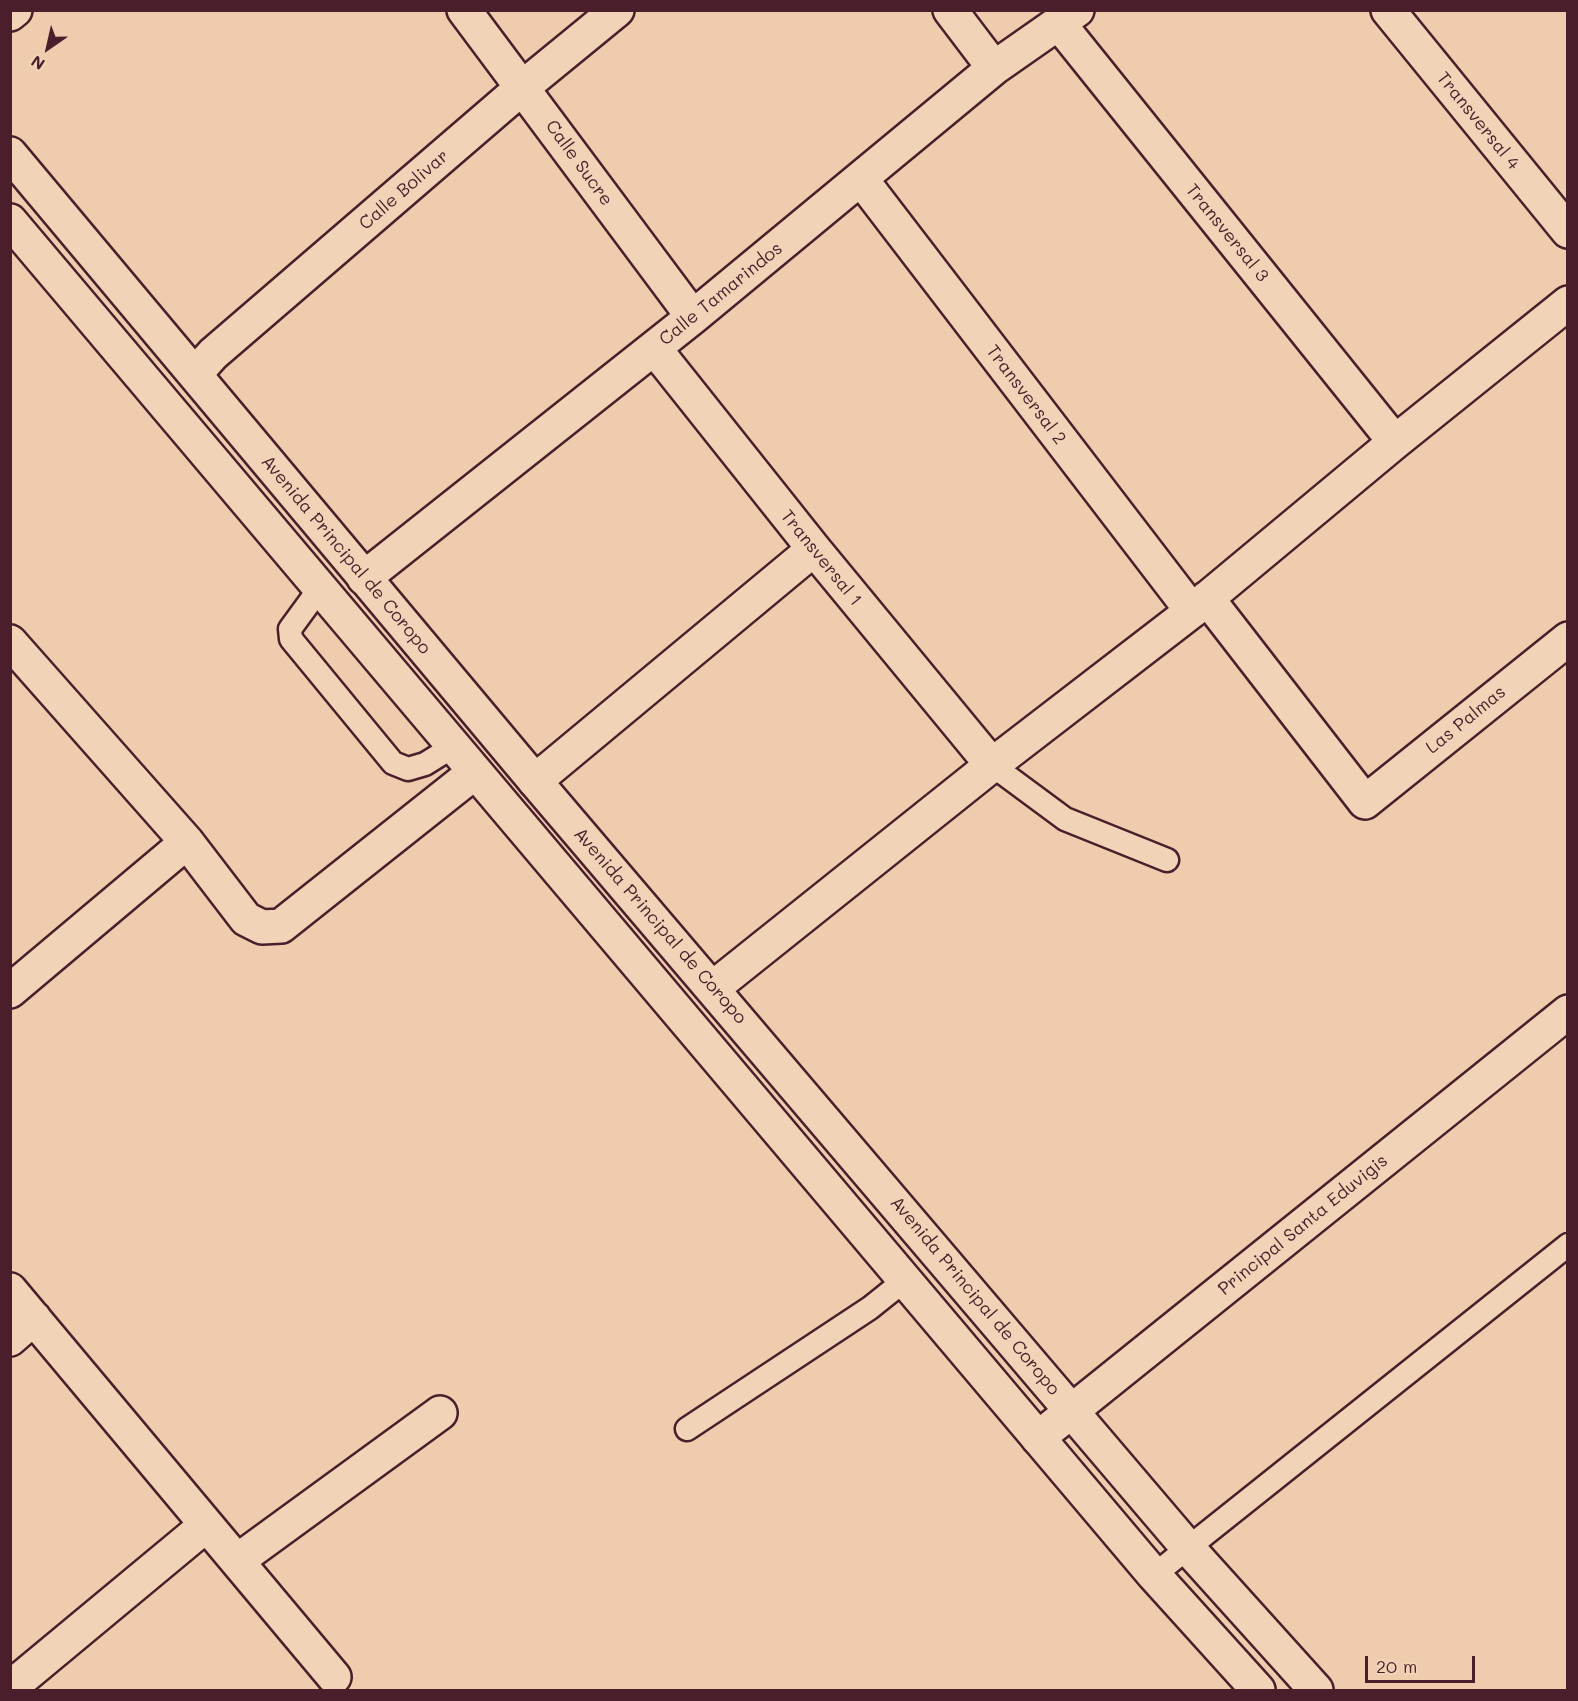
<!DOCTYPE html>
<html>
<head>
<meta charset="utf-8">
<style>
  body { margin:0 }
  #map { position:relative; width:1578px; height:1701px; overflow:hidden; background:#eeccad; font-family:Mali,sans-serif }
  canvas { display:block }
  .frame { position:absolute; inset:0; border:12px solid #4a1f2b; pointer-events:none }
  .north { position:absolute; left:18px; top:18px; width:60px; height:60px; -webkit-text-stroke:4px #f1d3b7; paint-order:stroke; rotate:214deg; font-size:16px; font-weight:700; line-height:24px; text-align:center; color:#4a1f2b }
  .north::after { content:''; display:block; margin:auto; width:21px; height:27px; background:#4a1f2b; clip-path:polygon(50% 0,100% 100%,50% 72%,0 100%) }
  .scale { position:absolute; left:1365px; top:1656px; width:110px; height:27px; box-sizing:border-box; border:3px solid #4a1f2b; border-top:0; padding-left:8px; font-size:18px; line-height:21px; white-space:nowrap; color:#4a1f2b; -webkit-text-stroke:4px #f1d3b7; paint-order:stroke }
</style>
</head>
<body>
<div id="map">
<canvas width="1578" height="1701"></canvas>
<div class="frame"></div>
<div class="north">N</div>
<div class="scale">20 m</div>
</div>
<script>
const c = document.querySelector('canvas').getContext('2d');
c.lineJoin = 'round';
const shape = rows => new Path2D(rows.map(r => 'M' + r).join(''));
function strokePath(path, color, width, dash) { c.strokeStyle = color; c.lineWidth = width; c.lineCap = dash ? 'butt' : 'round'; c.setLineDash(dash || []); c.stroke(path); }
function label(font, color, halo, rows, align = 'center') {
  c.font = font + ' Mali,sans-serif'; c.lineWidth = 5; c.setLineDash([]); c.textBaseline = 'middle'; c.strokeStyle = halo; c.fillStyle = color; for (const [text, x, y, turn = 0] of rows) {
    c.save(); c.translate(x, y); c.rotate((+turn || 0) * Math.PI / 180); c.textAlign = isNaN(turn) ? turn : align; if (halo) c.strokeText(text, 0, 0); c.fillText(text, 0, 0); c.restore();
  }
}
const service = shape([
  [320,588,290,629,291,639,393,763,408,769,425,764,454,746],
  [992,765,1065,819,1167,860],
  [687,1429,870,1308,905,1280],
  [1154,1575,1568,1245]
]);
const minor = shape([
  [464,10,693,317],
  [950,10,994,68],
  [1388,10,1568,231],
  [10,14,15,10],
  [1060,25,1395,442],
  [861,179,1192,611],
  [654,348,814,549,992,765],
  [195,374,213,354,523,87,617,10],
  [364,578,693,317,994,68,1077,10],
  [1207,598,1365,802,1568,639],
  [10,642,187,842,246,919,262,927,281,926,475,772],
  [535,781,814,549],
  [713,988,992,765,1192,611,1395,442,1568,303],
  [10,991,187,842],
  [10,1290,334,1677],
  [10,1339,34,1318],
  [1038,1438,1568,1012],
  [237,1561,440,1413],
  [10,1688,205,1526]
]);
const secondary = shape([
  [10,154,535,781,1188,1548,1316,1690],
  [10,221,1154,1575,1258,1690]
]);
strokePath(service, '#4a1f2b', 27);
strokePath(minor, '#4a1f2b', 38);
strokePath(secondary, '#4a1f2b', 38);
strokePath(service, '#f1d3b7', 22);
strokePath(minor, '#f1d3b7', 33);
strokePath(secondary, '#f1d3b7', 33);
label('18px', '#4a1f2b', '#f1d3b7', [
  ["Transversal 4",1478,121,51],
  ["Calle Sucre",579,163,54],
  ["Calle Bolivar",404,190,-41],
  ["Transversal 3",1227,233,51],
  ["Calle Tamarindos",721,294,-39],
  ["Transversal 2",1026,395,53],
  ["Avenida Principal de Coropo",346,555,50],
  ["Transversal 1",821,558,51],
  ["Las Palmas",1466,720,-39],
  ["Avenida Principal de Coropo",660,926,49],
  ["Principal Santa Eduvigis",1303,1225,-39],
  ["Avenida Principal de Coropo",975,1296,50]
]);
</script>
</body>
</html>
